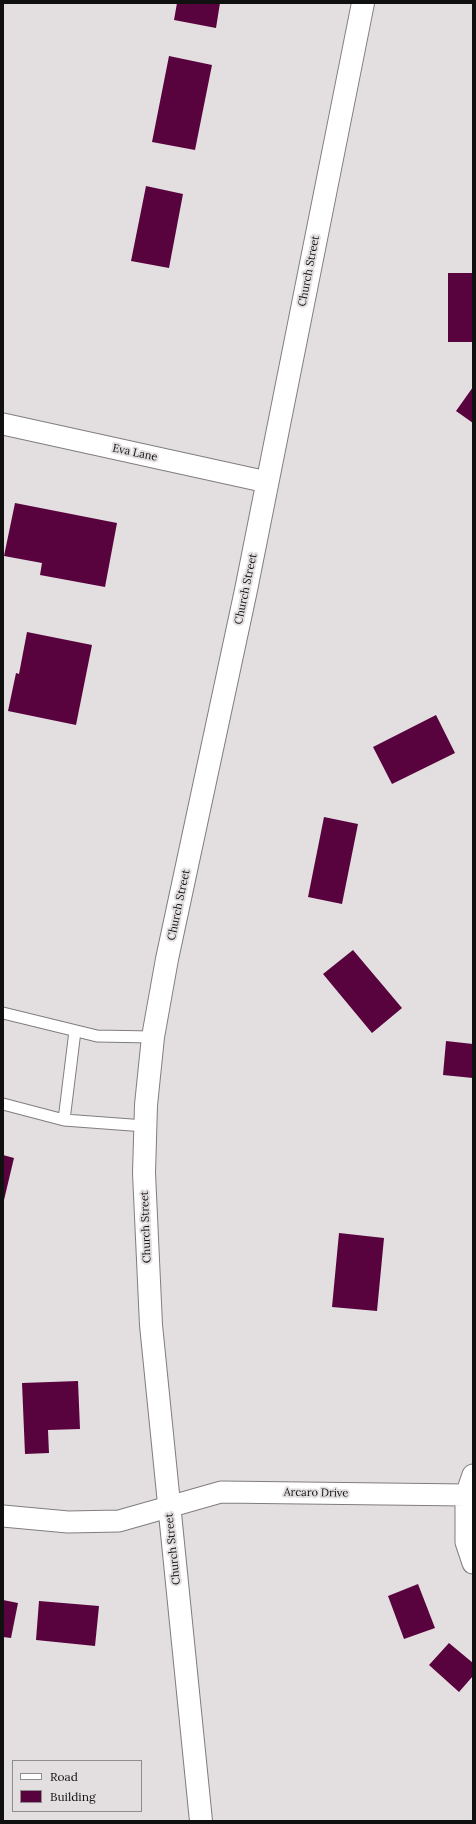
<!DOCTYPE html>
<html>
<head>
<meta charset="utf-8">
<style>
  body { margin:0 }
  #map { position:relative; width:476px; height:1824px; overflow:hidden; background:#e3dfe1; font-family:Lora,serif }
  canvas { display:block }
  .frame { position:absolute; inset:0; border:4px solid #111010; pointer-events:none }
  .legend { position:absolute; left:12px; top:1760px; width:130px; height:52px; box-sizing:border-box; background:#e3dfe1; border:1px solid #8f8c8d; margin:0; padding:5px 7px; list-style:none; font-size:12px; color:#111010 }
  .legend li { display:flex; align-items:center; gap:8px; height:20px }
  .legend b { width:20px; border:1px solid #8f8c8d }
</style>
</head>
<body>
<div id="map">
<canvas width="476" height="1824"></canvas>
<div class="frame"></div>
<ul class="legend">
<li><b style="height:5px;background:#fff"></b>Road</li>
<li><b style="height:11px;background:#59033e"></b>Building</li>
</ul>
</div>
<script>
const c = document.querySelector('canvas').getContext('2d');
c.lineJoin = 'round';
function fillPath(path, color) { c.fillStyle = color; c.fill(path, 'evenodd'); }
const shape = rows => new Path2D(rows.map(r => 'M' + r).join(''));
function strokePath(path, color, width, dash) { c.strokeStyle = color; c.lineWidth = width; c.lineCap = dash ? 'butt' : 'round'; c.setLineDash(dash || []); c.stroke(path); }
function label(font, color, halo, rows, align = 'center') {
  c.font = font + ' Lora,serif'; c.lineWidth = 4; c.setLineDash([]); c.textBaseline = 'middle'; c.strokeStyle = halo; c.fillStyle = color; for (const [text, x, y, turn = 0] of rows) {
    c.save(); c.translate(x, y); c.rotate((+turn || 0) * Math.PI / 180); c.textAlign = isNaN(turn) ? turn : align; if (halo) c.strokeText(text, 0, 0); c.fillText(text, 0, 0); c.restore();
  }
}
fillPath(shape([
  [177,3,220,3,216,28,174,20],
  [169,56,212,65,195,150,152,142],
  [146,186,183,194,169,268,131,261],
  [448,273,473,273,473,342,448,342],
  [473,387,473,423,456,411],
  [15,503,117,523,105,587,40,575,42,563,4,556],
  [27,632,92,645,76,725,8,711,16,673,19,674],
  [436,715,455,753,392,784,373,747],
  [324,817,358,824,342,904,308,897],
  [353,950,402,1008,372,1033,323,974],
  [446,1041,473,1044,473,1078,443,1075],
  [3,1155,14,1158,4,1200,3,1200],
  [339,1233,384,1238,377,1311,332,1307],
  [78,1381,80,1429,48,1430,49,1453,25,1454,22,1383],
  [418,1584,435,1628,404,1639,388,1596],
  [3,1600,18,1603,11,1638,3,1637],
  [39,1601,99,1606,95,1646,36,1640],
  [449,1643,473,1663,473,1676,459,1692,429,1665]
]), '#59033e');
const service = shape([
  [3,1013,97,1036,153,1037],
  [3,1104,64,1120,75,1031],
  [64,1120,145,1126]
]);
const minor = shape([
  [3,424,267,482],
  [473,1475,466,1495,466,1542,473,1563],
  [3,1516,68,1522,119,1521,221,1492,466,1495]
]);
const tertiary = shape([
  [201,1821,151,1325,144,1173,146,1105,153,1037,167,959,246,590,363,3]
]);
strokePath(service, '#817d7f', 13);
strokePath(minor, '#817d7f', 23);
strokePath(tertiary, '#817d7f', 24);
strokePath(service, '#fff', 11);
strokePath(minor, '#fff', 21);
strokePath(tertiary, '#fff', 22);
label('11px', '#111010', '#e3dfe1', [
  ["Church Street",309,271,-79],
  ["Eva Lane",135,453,12],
  ["Church Street",246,589,-78],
  ["Church Street",179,905,-78],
  ["Church Street",146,1227,-92],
  ["Arcaro Drive",316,1493,1],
  ["Church Street",173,1549,-96]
]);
</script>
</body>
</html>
